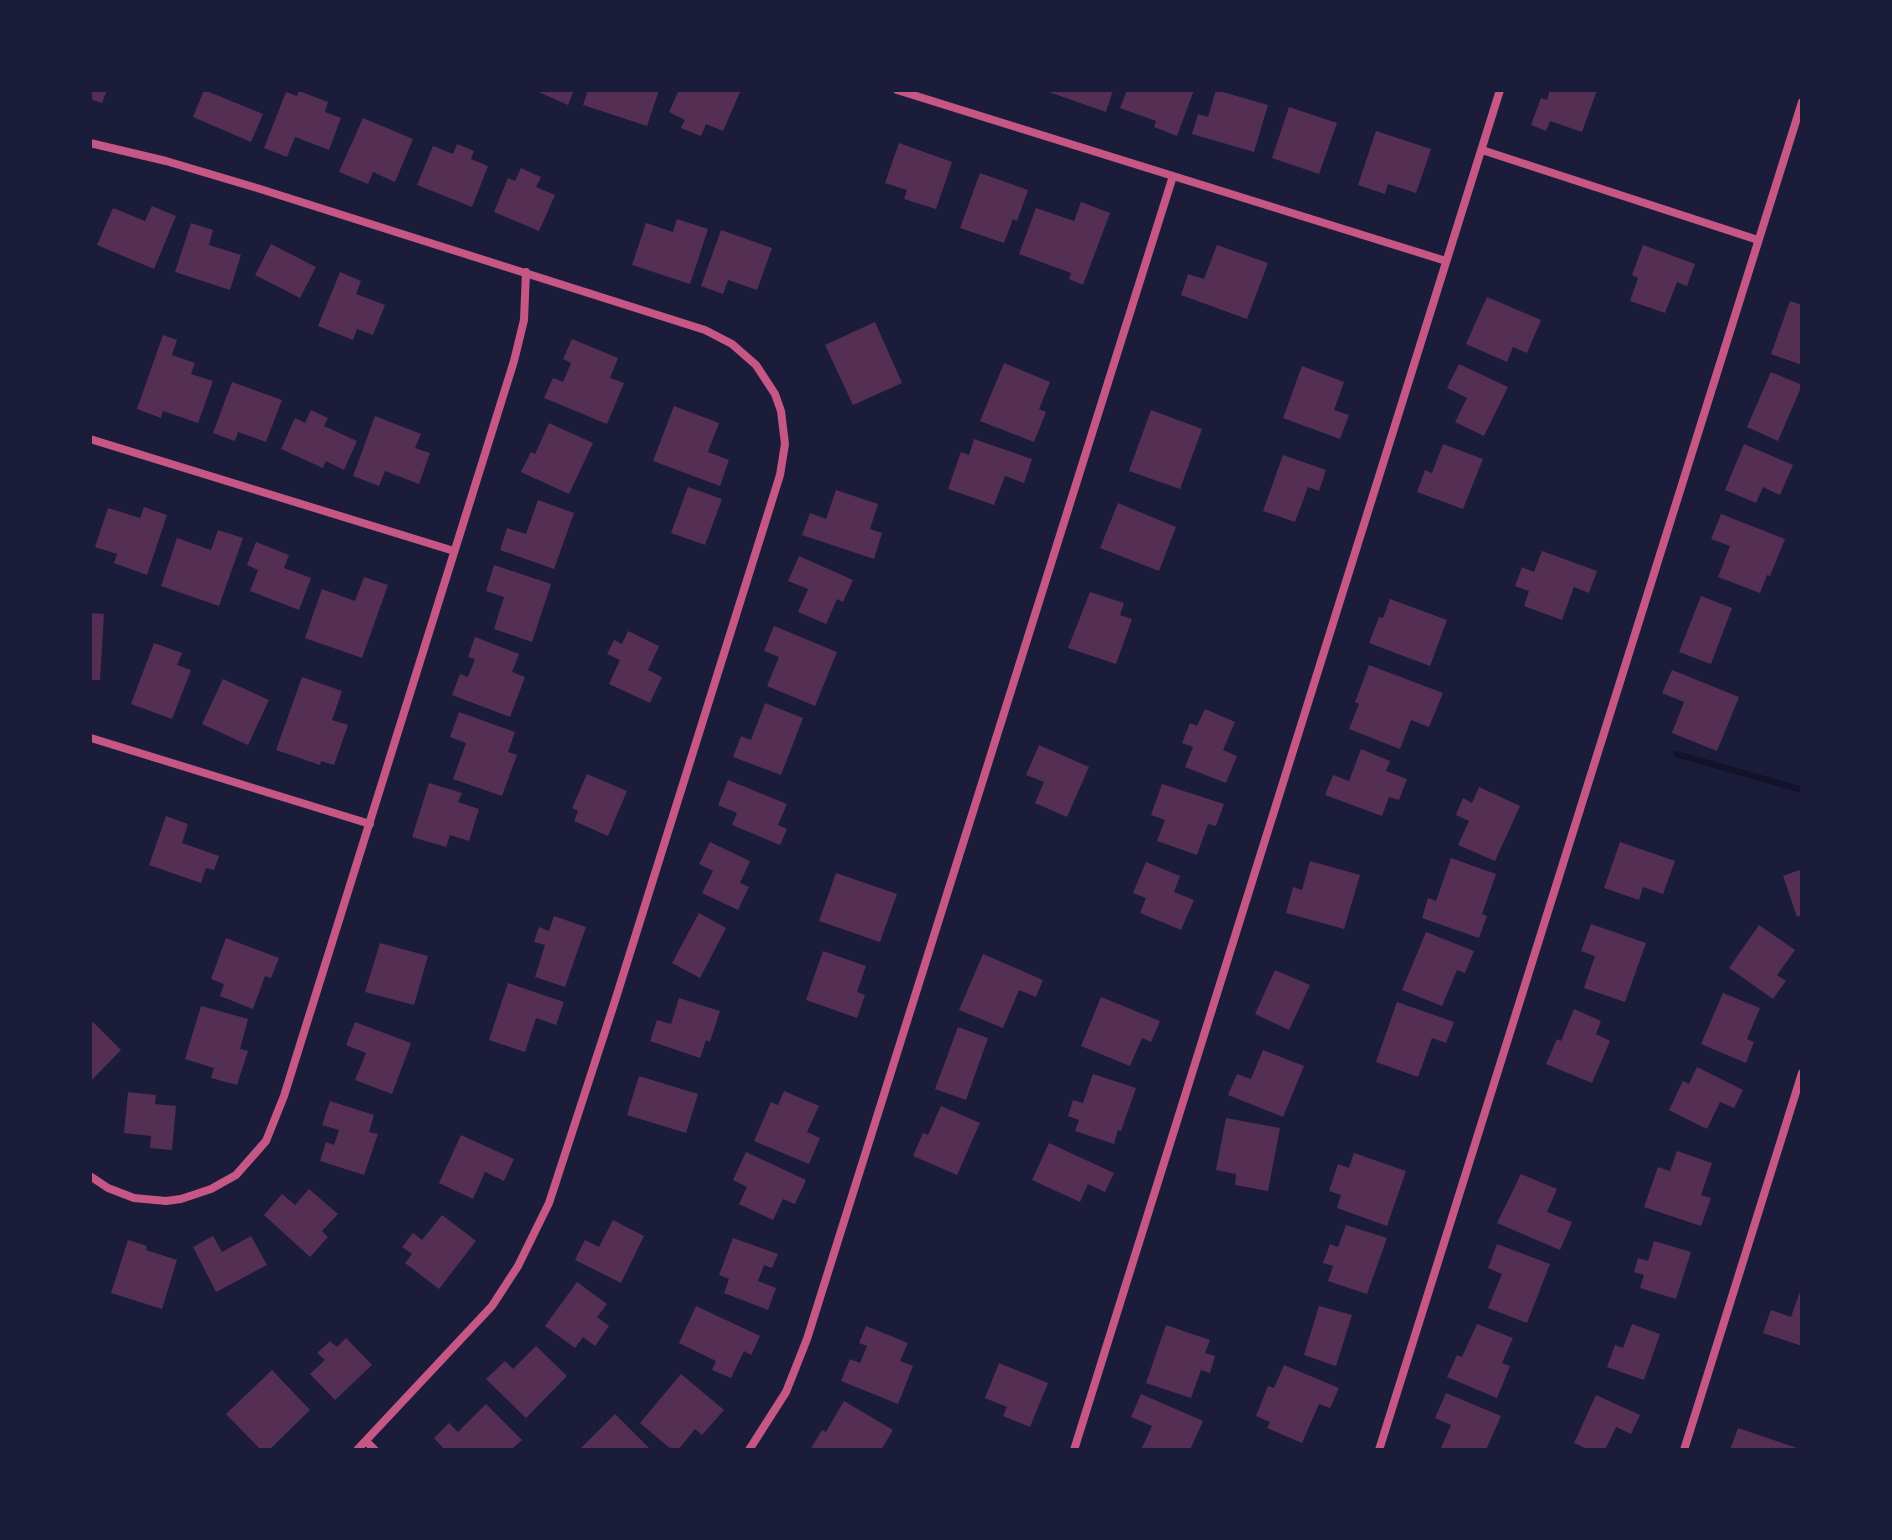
<!DOCTYPE html>
<html>
<head>
<meta charset="utf-8">
<style>
  body { margin:0 }
  #map { position:relative; width:1892px; height:1540px; overflow:hidden; background:#1b1b3a; font-family:Manrope,sans-serif }
  canvas { display:block }
  .frame { position:absolute; inset:0; border:92px solid #1b1b3a; pointer-events:none }
</style>
</head>
<body>
<div id="map">
<canvas width="1892" height="1540"></canvas>
<div class="frame"></div>
</div>
<script>
const c = document.querySelector('canvas').getContext('2d');
c.lineJoin = 'round';
const shape = rows => new Path2D(rows.map(r => 'M' + r).join(''));
function strokePath(path, color, width, dash) { c.strokeStyle = color; c.lineWidth = width; c.lineCap = dash ? 'butt' : 'round'; c.setLineDash(dash || []); c.stroke(path); }
function fillPath(path, color) { c.fillStyle = color; c.fill(path, 'evenodd'); }
strokePath(shape([
  [1676,754,1802,790]
]), '#12122b', 6);
fillPath(shape([
  [90,90,107,90,102,103,90,99],
  [204,90,263,114,251,142,193,117],
  [534,90,574,90,568,105],
  [588,90,659,90,647,126,583,105],
  [679,90,736,90,740,92,723,131,706,124,701,136,681,128,685,120,669,112],
  [1043,90,1113,90,1106,112],
  [1127,90,1194,90,1177,136,1154,127,1156,121,1120,108],
  [1216,90,1268,105,1254,152,1192,134,1198,114,1208,117],
  [1550,90,1597,90,1582,132,1550,121,1546,131,1531,125,1541,98,1547,100],
  [299,91,328,102,325,112,341,118,329,150,295,137,287,157,264,148,286,92,297,96],
  [1289,107,1337,123,1319,174,1272,158],
  [363,118,413,139,395,182,373,172,368,184,339,172],
  [1376,131,1431,149,1416,193,1388,184,1385,194,1358,185],
  [899,143,952,162,936,209,904,199,907,190,885,183],
  [457,144,474,151,471,159,488,166,472,207,417,185,433,146,453,154],
  [521,168,541,177,536,187,555,195,539,231,494,212,508,178,515,181],
  [980,173,1028,190,1017,221,1013,219,1004,243,960,228],
  [1081,202,1110,213,1083,285,1069,279,1071,273,1019,254,1036,208,1074,221],
  [152,206,176,216,154,269,97,245,113,208,145,221],
  [677,219,708,229,690,284,632,265,646,223,673,232],
  [191,223,213,230,209,245,241,255,230,290,175,272],
  [721,230,772,248,757,290,728,280,723,294,701,286],
  [271,244,316,267,300,298,255,275],
  [1217,245,1268,263,1247,319,1181,295,1188,274,1204,279],
  [1643,245,1695,264,1687,286,1677,282,1665,313,1630,301,1638,278,1632,275],
  [340,272,361,281,356,294,385,305,373,335,357,329,353,340,318,326],
  [1487,297,1541,320,1527,353,1513,347,1507,362,1466,344],
  [1790,301,1802,305,1802,365,1771,354],
  [875,322,902,383,853,405,825,345],
  [163,335,177,340,172,355,195,363,191,374,213,381,198,423,163,411,161,418,137,409],
  [572,339,618,358,610,378,624,383,607,424,544,398,553,378,563,382,571,363,563,359],
  [1004,363,1050,382,1039,409,1046,412,1034,442,980,421],
  [1459,364,1508,387,1484,436,1455,422,1467,398,1447,388],
  [1302,366,1344,382,1334,410,1349,415,1340,439,1283,418],
  [1771,372,1802,385,1778,441,1747,427],
  [232,382,282,400,266,442,238,432,235,441,213,433],
  [674,406,719,423,708,452,729,460,720,486,653,461],
  [311,410,328,418,324,426,357,441,344,470,326,461,323,468,281,449,295,418,305,423],
  [1151,410,1202,429,1180,489,1129,471],
  [375,416,421,434,415,448,430,453,419,484,385,471,379,486,353,476],
  [549,423,593,443,569,494,521,472,531,452,535,454],
  [974,439,1032,459,1024,483,1005,476,994,505,948,489,961,452,969,455],
  [1443,444,1483,459,1463,509,1417,492,1425,470,1432,473],
  [1744,444,1793,465,1780,495,1763,487,1756,503,1725,490],
  [1283,455,1326,470,1319,491,1308,487,1295,522,1263,511],
  [688,487,722,499,705,545,671,533],
  [836,490,878,504,870,529,882,533,874,559,802,535,810,513,826,519],
  [538,500,574,513,554,569,500,550,507,528,526,534],
  [1118,503,1176,527,1159,571,1100,548],
  [144,507,167,515,147,575,114,563,117,554,95,547,108,508,140,518],
  [1721,514,1785,539,1770,576,1767,575,1760,593,1718,577,1730,546,1711,539],
  [218,530,243,538,219,606,161,586,177,538,211,550],
  [256,542,289,555,284,568,311,578,299,610,250,591,258,570,247,565],
  [1542,551,1597,571,1589,593,1574,587,1562,620,1524,606,1529,591,1515,586,1522,567,1534,572],
  [799,556,853,580,843,602,837,599,826,624,798,612,808,589,788,581],
  [494,565,551,584,532,642,494,629,504,597,486,591],
  [364,577,388,585,362,658,305,638,322,589,355,601],
  [1090,592,1124,603,1120,615,1132,619,1116,664,1068,648],
  [1701,596,1732,608,1711,664,1679,652],
  [1390,599,1447,620,1430,666,1369,643,1379,617,1383,618],
  [90,613,104,614,100,680,90,680],
  [774,626,837,652,815,706,767,686,779,657,764,651],
  [628,631,659,646,648,670,662,677,650,703,609,684,620,660,607,654,614,640,622,644],
  [475,637,519,654,512,672,525,677,510,717,452,695,460,674,468,677,475,659,468,657],
  [154,643,182,653,177,665,191,670,172,719,131,704],
  [1369,665,1443,693,1429,727,1411,720,1400,749,1349,729,1359,704,1355,702],
  [1672,670,1739,697,1717,751,1672,733,1684,702,1662,693],
  [302,677,342,691,332,720,348,725,334,765,321,761,320,765,276,750],
  [223,679,269,700,248,745,202,724],
  [765,703,803,718,781,775,733,757,741,736,751,740],
  [1205,709,1235,722,1223,750,1237,756,1226,783,1185,767,1193,747,1182,743,1190,723,1197,726],
  [459,712,515,732,508,752,517,755,502,796,453,779,466,743,450,737],
  [1039,745,1089,767,1067,817,1035,803,1044,782,1026,775],
  [1361,749,1390,761,1386,771,1407,779,1399,800,1389,797,1382,816,1325,795,1333,775,1349,781],
  [587,774,627,791,608,836,574,821,578,811,572,808],
  [728,780,787,804,778,825,787,829,780,845,732,825,737,813,718,805],
  [429,783,462,793,458,802,479,809,469,841,450,835,446,847,412,837],
  [1162,784,1224,804,1216,826,1208,824,1197,855,1157,841,1165,820,1151,815],
  [1479,787,1520,806,1495,861,1458,845,1469,821,1456,815,1463,798,1472,803],
  [166,816,188,824,182,843,219,856,214,870,206,868,201,883,149,865],
  [710,842,750,861,740,883,749,887,738,910,702,893,713,871,699,864],
  [1620,842,1675,861,1663,894,1643,887,1639,900,1604,888],
  [1451,858,1496,874,1482,914,1487,916,1479,938,1422,918,1428,898,1436,901],
  [1310,861,1360,875,1344,929,1286,913,1293,887,1302,890],
  [1146,862,1180,876,1174,892,1194,900,1181,930,1140,913,1146,898,1133,893],
  [1802,869,1802,915,1797,917,1783,876],
  [836,873,897,894,880,942,819,921],
  [699,913,726,928,700,978,672,963],
  [554,916,586,927,565,987,535,977,545,945,534,942,539,927,549,931],
  [1591,924,1646,943,1625,1002,1584,988,1595,956,1581,951],
  [1759,925,1795,950,1777,975,1786,981,1773,999,1729,968],
  [1426,932,1474,951,1465,973,1457,970,1442,1006,1402,990],
  [226,938,279,958,271,978,265,976,253,1009,220,996,224,984,211,979],
  [380,943,428,956,414,1005,365,992],
  [823,951,866,966,857,992,865,995,857,1018,806,1000],
  [983,954,1043,980,1036,997,1019,990,1003,1028,959,1010],
  [1275,970,1310,985,1289,1030,1255,1014],
  [508,983,564,1002,556,1025,536,1018,525,1052,489,1040],
  [1723,993,1760,1008,1747,1039,1754,1042,1746,1063,1701,1044],
  [1101,997,1160,1021,1151,1042,1142,1038,1130,1066,1081,1046],
  [679,998,720,1011,710,1042,706,1040,700,1058,650,1041,657,1020,671,1024],
  [1397,1002,1454,1022,1446,1043,1432,1038,1418,1077,1376,1062],
  [201,1006,248,1019,240,1049,248,1051,237,1085,211,1078,214,1068,185,1059],
  [1574,1009,1601,1021,1596,1034,1610,1041,1592,1083,1546,1064,1557,1039,1561,1041],
  [93,1022,121,1050,90,1082,90,1025],
  [355,1022,411,1043,392,1094,355,1080,366,1053,346,1045],
  [958,1027,988,1038,966,1100,935,1089],
  [1263,1050,1304,1066,1283,1117,1228,1095,1237,1074,1251,1079],
  [1697,1067,1743,1090,1734,1108,1720,1102,1707,1129,1669,1110,1683,1081,1689,1084],
  [1093,1074,1136,1088,1121,1131,1118,1130,1114,1144,1075,1131,1079,1120,1068,1116,1073,1100,1083,1103],
  [639,1076,698,1094,686,1133,627,1115],
  [784,1091,819,1106,807,1132,820,1138,809,1164,754,1141,771,1102,778,1105],
  [128,1092,156,1095,155,1104,176,1106,172,1150,150,1148,151,1136,124,1133],
  [330,1101,374,1115,369,1132,378,1134,364,1175,320,1161,326,1142,334,1145,339,1130,322,1125],
  [941,1106,980,1123,957,1175,913,1156,923,1133,928,1135],
  [1226,1118,1280,1128,1268,1191,1235,1185,1236,1174,1216,1170],
  [461,1135,514,1159,504,1181,485,1172,473,1199,439,1183],
  [1049,1143,1114,1173,1105,1192,1088,1184,1080,1202,1032,1180],
  [1677,1151,1712,1163,1701,1195,1711,1198,1701,1226,1644,1207,1658,1167,1670,1171],
  [746,1152,806,1180,795,1204,783,1199,773,1220,739,1204,747,1187,733,1180],
  [1354,1153,1406,1171,1387,1226,1337,1208,1341,1195,1329,1191,1338,1164,1349,1168],
  [1521,1174,1557,1189,1547,1212,1572,1222,1560,1250,1497,1223],
  [309,1189,338,1214,322,1231,328,1237,310,1257,264,1215,282,1194,295,1205],
  [442,1215,476,1241,439,1289,405,1263,412,1254,402,1247,413,1233,422,1240],
  [613,1220,644,1236,621,1283,575,1260,585,1240,599,1247],
  [1346,1225,1387,1238,1367,1294,1328,1281,1333,1266,1323,1263,1330,1244,1338,1247],
  [213,1236,222,1252,251,1236,267,1265,216,1292,193,1247],
  [733,1238,778,1254,772,1268,764,1265,758,1281,776,1288,768,1310,724,1293,729,1279,719,1275],
  [128,1240,147,1246,146,1250,177,1260,162,1309,111,1293],
  [1654,1241,1691,1252,1676,1299,1640,1288,1644,1275,1634,1272,1638,1258,1648,1261],
  [1497,1244,1550,1264,1527,1323,1488,1308,1502,1274,1488,1268],
  [577,1282,607,1304,597,1317,609,1326,595,1346,583,1337,575,1348,545,1326],
  [1802,1286,1802,1346,1763,1333,1771,1310,1791,1317],
  [696,1306,760,1336,751,1355,744,1351,731,1378,712,1370,716,1361,679,1343],
  [1319,1306,1352,1315,1336,1366,1304,1355],
  [1477,1324,1513,1338,1502,1363,1510,1366,1497,1398,1447,1377,1457,1355,1462,1357],
  [1632,1324,1660,1334,1644,1380,1607,1367,1615,1345,1623,1348],
  [1166,1325,1210,1340,1205,1353,1215,1356,1210,1373,1201,1370,1191,1398,1146,1383],
  [866,1326,908,1343,900,1361,913,1366,898,1404,841,1381,850,1359,860,1363,867,1346,859,1343],
  [346,1338,372,1365,335,1400,310,1374,325,1360,317,1353,330,1341,337,1347],
  [536,1346,567,1376,526,1418,486,1379,505,1361,513,1369],
  [999,1363,1048,1383,1030,1427,1003,1416,1007,1407,985,1398],
  [1284,1365,1339,1388,1330,1408,1319,1404,1302,1443,1267,1428,1270,1422,1256,1416,1268,1386,1274,1388],
  [272,1370,310,1410,269,1450,261,1450,226,1414],
  [681,1374,724,1410,702,1435,695,1429,678,1450,672,1450,640,1423],
  [1446,1393,1501,1416,1486,1450,1440,1450,1451,1425,1435,1418],
  [1141,1394,1203,1421,1190,1450,1141,1450,1152,1426,1131,1417],
  [1596,1395,1640,1415,1631,1434,1616,1427,1605,1450,1589,1450,1574,1443],
  [844,1401,893,1430,881,1450,810,1450,822,1430,826,1432],
  [486,1404,522,1440,511,1450,445,1450,434,1438,449,1423,458,1432],
  [615,1414,651,1450,579,1450],
  [1738,1428,1800,1449,1800,1450,1730,1450]
]), '#542f53');
strokePath(shape([
  [897,90,1446,261],
  [90,143,166,161,257,188,705,330,732,344,756,365,775,394,781,411,785,444,780,475,614,1004,549,1203,518,1266,492,1306,357,1450],
  [1482,150,1758,240],
  [90,439,454,551],
  [91,738,370,824],
  [90,1176,108,1188,134,1198,166,1201,181,1199,211,1189,236,1175,266,1141,284,1096,514,361,524,320,526,272],
  [366,1441,375,1450],
  [749,1450,786,1392,807,1339,1173,176],
  [1074,1450,1500,90],
  [1379,1450,1802,102],
  [1684,1450,1802,1073]
]), '#c65784', 8);
</script>
</body>
</html>
